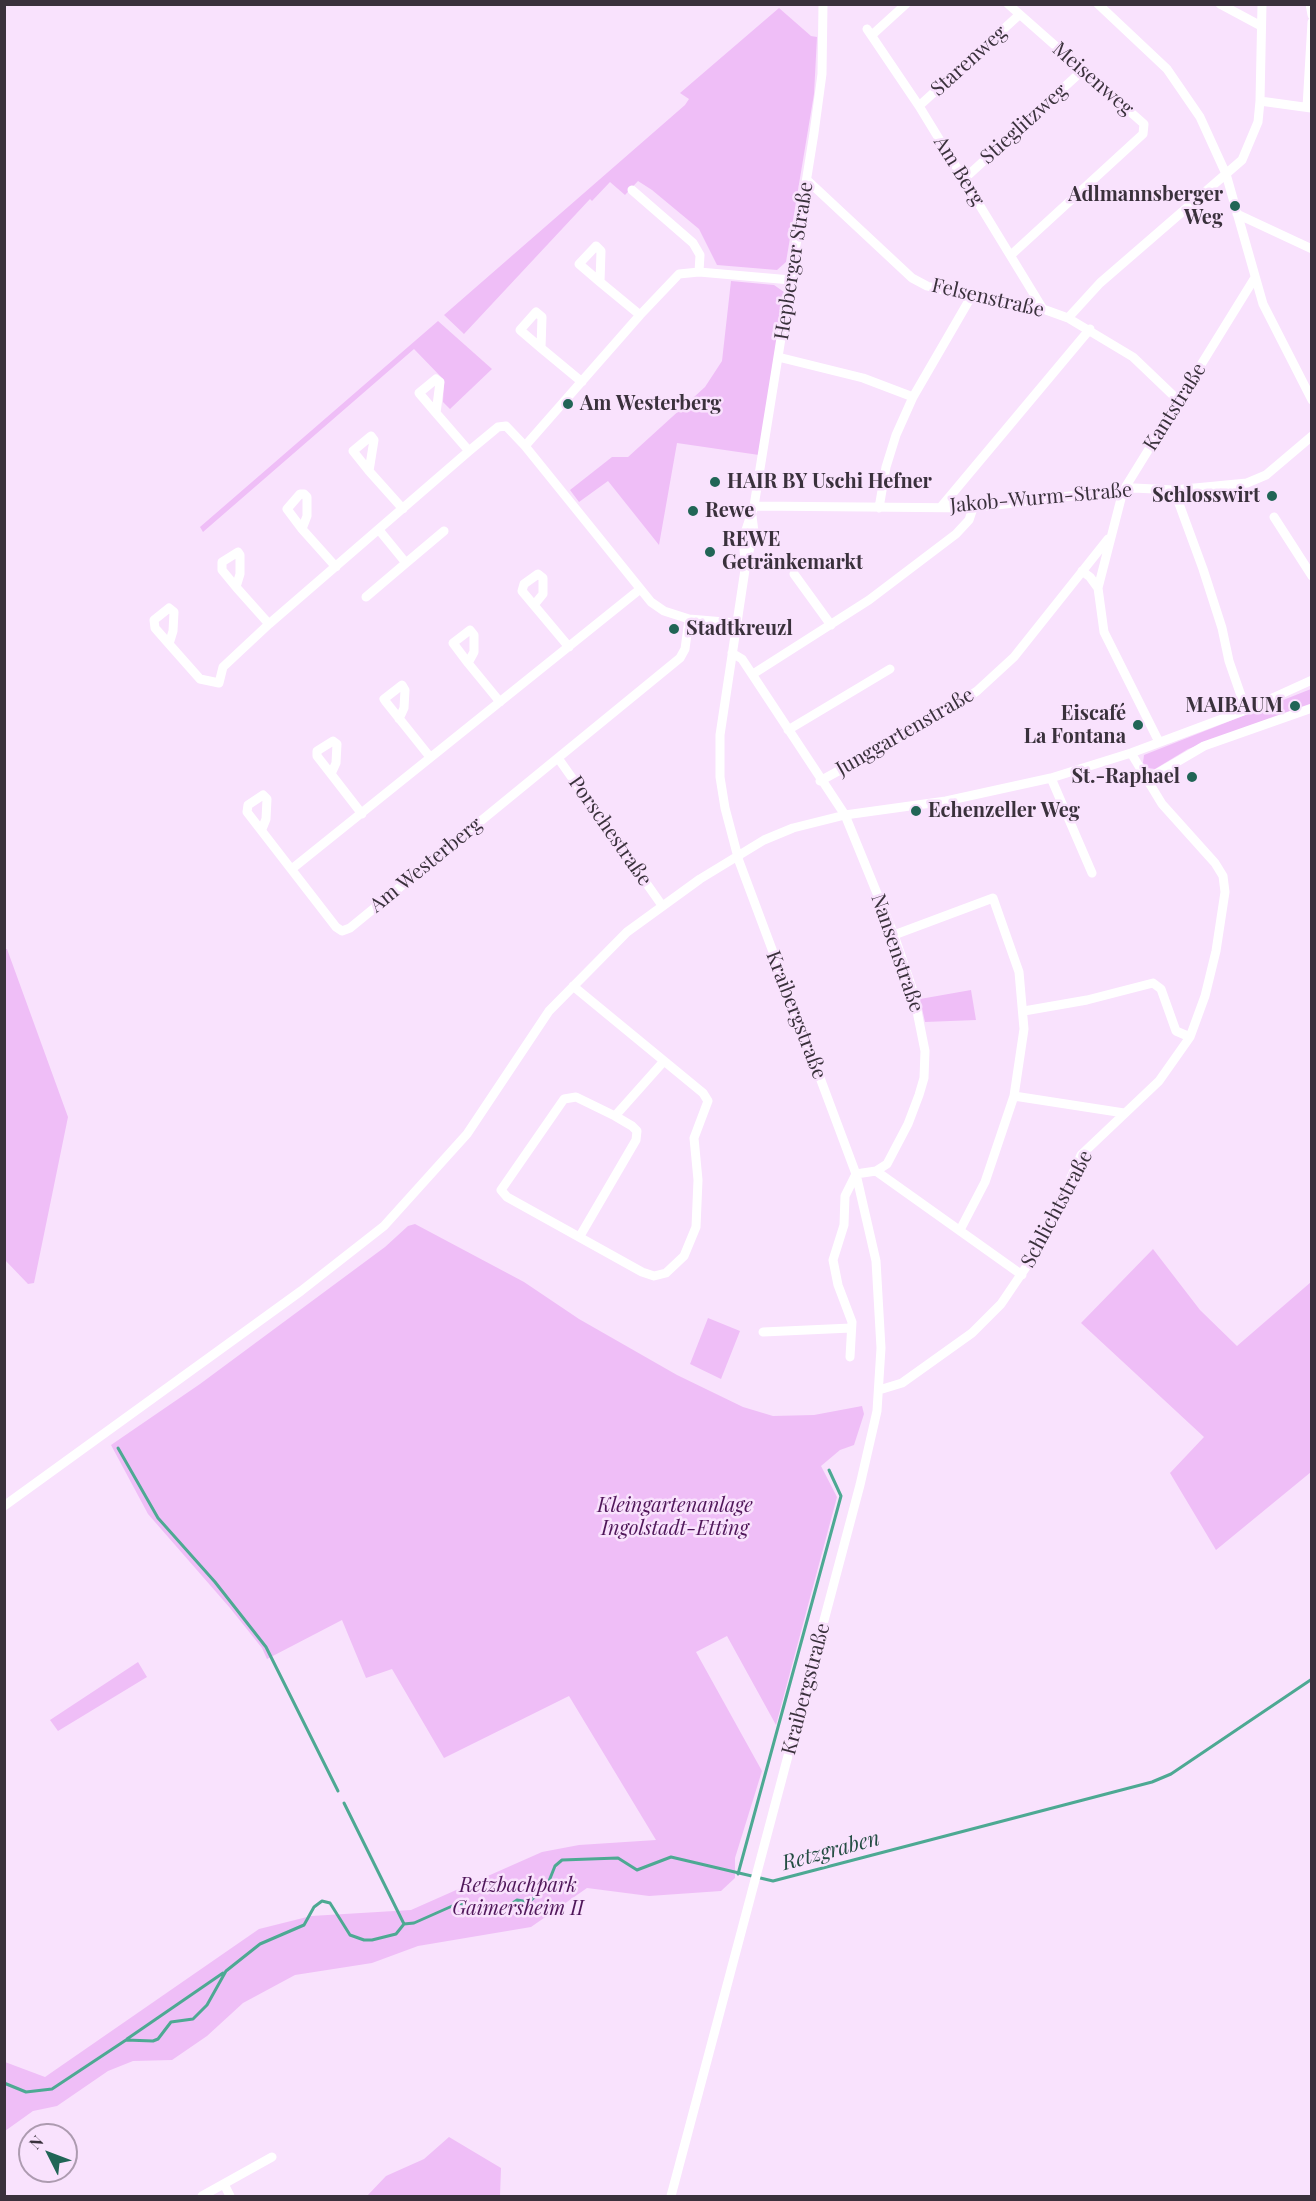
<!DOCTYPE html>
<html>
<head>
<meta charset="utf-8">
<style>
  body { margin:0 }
  #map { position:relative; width:1316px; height:2201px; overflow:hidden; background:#f9e2fd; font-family:"Playfair Display",serif }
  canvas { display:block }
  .frame { position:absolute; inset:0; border:6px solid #3a313c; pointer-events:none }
  .north { position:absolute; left:18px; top:2123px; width:60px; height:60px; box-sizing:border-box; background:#f9e2fd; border:2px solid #ad9bb0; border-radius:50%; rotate:312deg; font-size:16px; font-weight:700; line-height:24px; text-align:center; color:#3a313c }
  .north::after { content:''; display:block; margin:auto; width:21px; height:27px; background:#216556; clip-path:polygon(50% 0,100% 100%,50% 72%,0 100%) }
</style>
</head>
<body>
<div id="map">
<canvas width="1316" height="2201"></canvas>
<div class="frame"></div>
<div class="north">N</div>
</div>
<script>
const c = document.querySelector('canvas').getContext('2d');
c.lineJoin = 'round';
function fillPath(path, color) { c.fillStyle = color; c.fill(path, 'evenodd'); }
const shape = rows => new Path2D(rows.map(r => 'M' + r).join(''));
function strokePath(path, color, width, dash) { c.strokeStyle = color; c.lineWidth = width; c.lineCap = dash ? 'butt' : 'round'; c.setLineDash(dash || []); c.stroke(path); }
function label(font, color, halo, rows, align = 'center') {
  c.font = font + ' "Playfair Display",serif'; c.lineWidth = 5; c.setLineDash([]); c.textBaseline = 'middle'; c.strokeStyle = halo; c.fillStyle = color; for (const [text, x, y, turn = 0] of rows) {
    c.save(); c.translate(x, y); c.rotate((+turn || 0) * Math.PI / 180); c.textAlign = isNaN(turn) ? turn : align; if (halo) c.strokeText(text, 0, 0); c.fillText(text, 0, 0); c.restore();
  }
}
fillPath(shape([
  [779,8,811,36,817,37,814,94,786,262,777,270,717,265,699,229,652,190,638,181,625,195,610,182,592,201,590,199,464,334,444,315,685,105,689,99,680,93],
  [731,281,774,285,784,292,759,455,677,443,659,545,608,481,579,502,570,490,612,457,628,457,705,387,722,361],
  [438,321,492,369,450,409,443,402,444,380,414,349,203,532,200,527],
  [1311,689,1311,705,1188,749,1155,769,1148,768,1143,763,1144,755],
  [4,949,7,949,68,1117,34,1283,28,1284,5,1260],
  [971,990,976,1020,925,1022,920,999],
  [415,1224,524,1282,579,1319,677,1375,743,1407,773,1416,814,1415,862,1406,864,1414,854,1445,840,1450,821,1466,837,1497,776,1725,727,1636,696,1652,762,1771,735,1858,735,1878,721,1891,649,1896,587,1888,531,1927,418,1946,372,1963,295,1975,243,2003,207,2036,172,2060,133,2061,108,2071,57,2106,33,2111,5,2131,5,2062,45,2077,259,1929,311,1916,411,1910,542,1852,579,1845,656,1840,569,1696,444,1758,392,1669,366,1678,342,1620,267,1659,262,1648,230,1608,148,1514,111,1445,200,1384,385,1247,408,1226],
  [1153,1249,1200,1310,1237,1346,1311,1282,1311,1472,1216,1550,1170,1473,1204,1437,1081,1323],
  [708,1318,740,1331,721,1379,690,1364],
  [138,1662,147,1677,58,1731,50,1720],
  [449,2137,501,2168,500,2196,367,2196,386,2176,424,2159]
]), '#efbef7');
strokePath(shape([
  [118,1448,158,1518,215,1582,266,1647,338,1791],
  [344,1803,404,1924],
  [738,1874,841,1496,829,1470],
  [127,2039,223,1973],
  [4,2083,26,2092,52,2089,126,2040,153,2041,158,2039,171,2022,193,2019,207,2005,226,1971,260,1944,304,1925,314,1907,322,1901,330,1903,350,1935,364,1940,372,1940,396,1934,404,1924,414,1923,459,1903,499,1913,517,1900,529,1902,547,1886,555,1866,562,1860,618,1858,637,1870,671,1857,773,1881,1152,1782,1171,1774,1312,1679]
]), '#4da993', 3);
strokePath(shape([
  [1008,4,1144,124,1143,134,1011,255],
  [1098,4,1167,69,1200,117,1226,174,1263,304,1312,400],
  [1220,4,1261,26],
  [1310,4,1312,15],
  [867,29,919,106,1043,309],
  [872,35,906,4],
  [1260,101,1311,108],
  [919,106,1019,15],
  [1307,107,1312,22],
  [964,179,1083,70],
  [807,180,912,278,927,286,971,297,1043,309,1068,318,1133,357,1179,401],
  [632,190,693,243,700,255,699,272],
  [1237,214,1312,249],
  [600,282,601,251,596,246,579,264,600,282,640,315],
  [1068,318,1100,283,1242,160,1258,122,1260,101,1262,4],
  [541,348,542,317,536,312,520,330,541,348,582,382],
  [778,357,863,378,913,397],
  [436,413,440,382,436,379,419,393,436,413,469,451],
  [525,446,640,315,679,274,699,272,791,280],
  [369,471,374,440,371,436,353,451,369,471,403,509],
  [1174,490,1203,569,1222,628,1229,661,1246,710],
  [754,506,973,508,1134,488,1174,490,1247,483,1266,475,1312,436],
  [941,507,1090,329],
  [879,508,886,467,896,435,913,397,971,297],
  [1274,517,1312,576],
  [302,529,307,516,307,497,304,494,300,494,287,509,302,529,336,567],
  [379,530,406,563,444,531],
  [745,562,744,549,746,530,754,506,814,133,822,74,823,4],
  [1082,571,1090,577,1098,588],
  [794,574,831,625],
  [236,587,240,574,240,555,238,552,222,562,222,570,236,587,269,624],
  [366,597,406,563],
  [534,605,543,594,543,578,538,574,524,584,522,591,569,647],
  [169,644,173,631,174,612,169,608,154,620,155,628,169,644,200,679,219,683,223,667,269,624,469,451,498,427,506,426,525,446,651,602,664,611,689,619,736,623],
  [732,653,742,659,845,815,894,935,913,991,925,1051,924,1078,919,1095,908,1124,887,1164,876,1171,856,1174,845,1196,844,1225,833,1260,838,1285,852,1322,850,1357],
  [468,663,474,652,474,635,470,630,453,643,468,663,500,702],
  [753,674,869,600,956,534,969,520,973,508],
  [399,719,404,708,405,690,402,685,384,699,386,702,430,757],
  [788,730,890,669],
  [1159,742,1104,632,1098,588,1123,491,1254,279],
  [558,758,661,904],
  [331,774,336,763,337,744,333,741,317,751,317,756,331,774,362,814],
  [1051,778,1092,873],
  [1146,780,1204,746,1312,708],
  [820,781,941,715,977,691,1014,657,1108,539],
  [262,829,266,819,267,799,263,795,248,805,247,812,336,927,342,931,350,928,680,658,685,649,689,619],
  [293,868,639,590],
  [894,935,993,898,1019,972,1024,1029,1014,1096,985,1182,960,1230],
  [573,986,703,1093,708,1101,694,1138,698,1180,696,1227,684,1256,666,1273,654,1276,642,1272,507,1197,501,1190,564,1099,576,1097,615,1116],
  [1024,1011,1087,1000,1153,983,1161,989,1176,1031,1190,1037],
  [1014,1096,1124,1113],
  [876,1171,1022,1275],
  [580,1236,636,1140,637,1131,632,1126,615,1116,664,1061],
  [763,1332,851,1328],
  [879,1390,902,1383,972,1333,1001,1304,1041,1245,1081,1155,1159,1081,1190,1037,1205,996,1216,951,1225,892,1223,876,1215,863,1162,804,1131,753],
  [4,1506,301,1291,384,1226,467,1134,549,1011,627,932,700,879,764,840,793,828,845,815,946,801,1051,778,1131,753,1246,710,1312,680],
  [224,2184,230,2196],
  [202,2196,272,2157],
  [671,2196,860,1485,877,1411,881,1348,876,1261,856,1174,739,861,725,808,720,777,720,735,746,563,754,532,752,516]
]), '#fff', 9);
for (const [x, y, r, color] of [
  [1235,206,6,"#216556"],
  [568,404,6,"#216556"],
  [715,482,6,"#216556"],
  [1272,496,6,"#216556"],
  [693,511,6,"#216556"],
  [710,552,6,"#216556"],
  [674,629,6,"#216556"],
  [1295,706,6,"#216556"],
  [1138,725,6,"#216556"],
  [1192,777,6,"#216556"],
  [916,811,6,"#216556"]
]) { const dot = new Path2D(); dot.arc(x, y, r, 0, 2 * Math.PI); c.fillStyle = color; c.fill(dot); strokePath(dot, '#f9e2fd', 2); }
label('20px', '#3a313c', '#f9e2fd', [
  ["Starenweg",969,61,-42],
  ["Meisenweg",1093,79,41],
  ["Stieglitzweg",1024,124,-42],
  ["Am Berg",959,171,58],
  ["Hepberger Straße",794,261,-81],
  ["Felsenstraße",988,298,13],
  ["Kantstraße",1175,407,-58],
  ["Jakob-Wurm-Straße",1041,498,-5],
  ["Junggartenstraße",905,732,-30],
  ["Porschestraße",610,831,55],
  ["Am Westerberg",426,865,-39],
  ["Nansenstraße",897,953,71],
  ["Kraibergstraße",796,1015,69],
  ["Schlichtstraße",1057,1209,-62],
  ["Kraibergstraße",806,1689,-75]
]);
label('bold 20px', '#3a313c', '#f9e2fd', [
  ["Adlmannsberger",1223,195,"right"],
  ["Weg",1223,218,"right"],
  ["Am Westerberg",580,404],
  ["HAIR BY Uschi Hefner",727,482],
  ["Schlosswirt",1260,496,"right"],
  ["Rewe",705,511],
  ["REWE",722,540],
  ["Getränkemarkt",722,563],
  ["Stadtkreuzl",686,629],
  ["MAIBAUM",1283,706,"right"],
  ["Eiscafé",1126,714,"right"],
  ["La Fontana",1126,737,"right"],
  ["St.-Raphael",1180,777,"right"],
  ["Echenzeller Weg",928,811]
], 'left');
label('italic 20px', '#50175a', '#f9e2fd', [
  ["Kleingartenanlage",675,1506],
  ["Ingolstadt-Etting",675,1529],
  ["Retzbachpark",518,1886],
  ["Gaimersheim II",518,1909]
]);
label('italic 21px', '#244d43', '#f9e2fd', [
  ["Retzgraben",831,1851,-15]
]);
</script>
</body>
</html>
